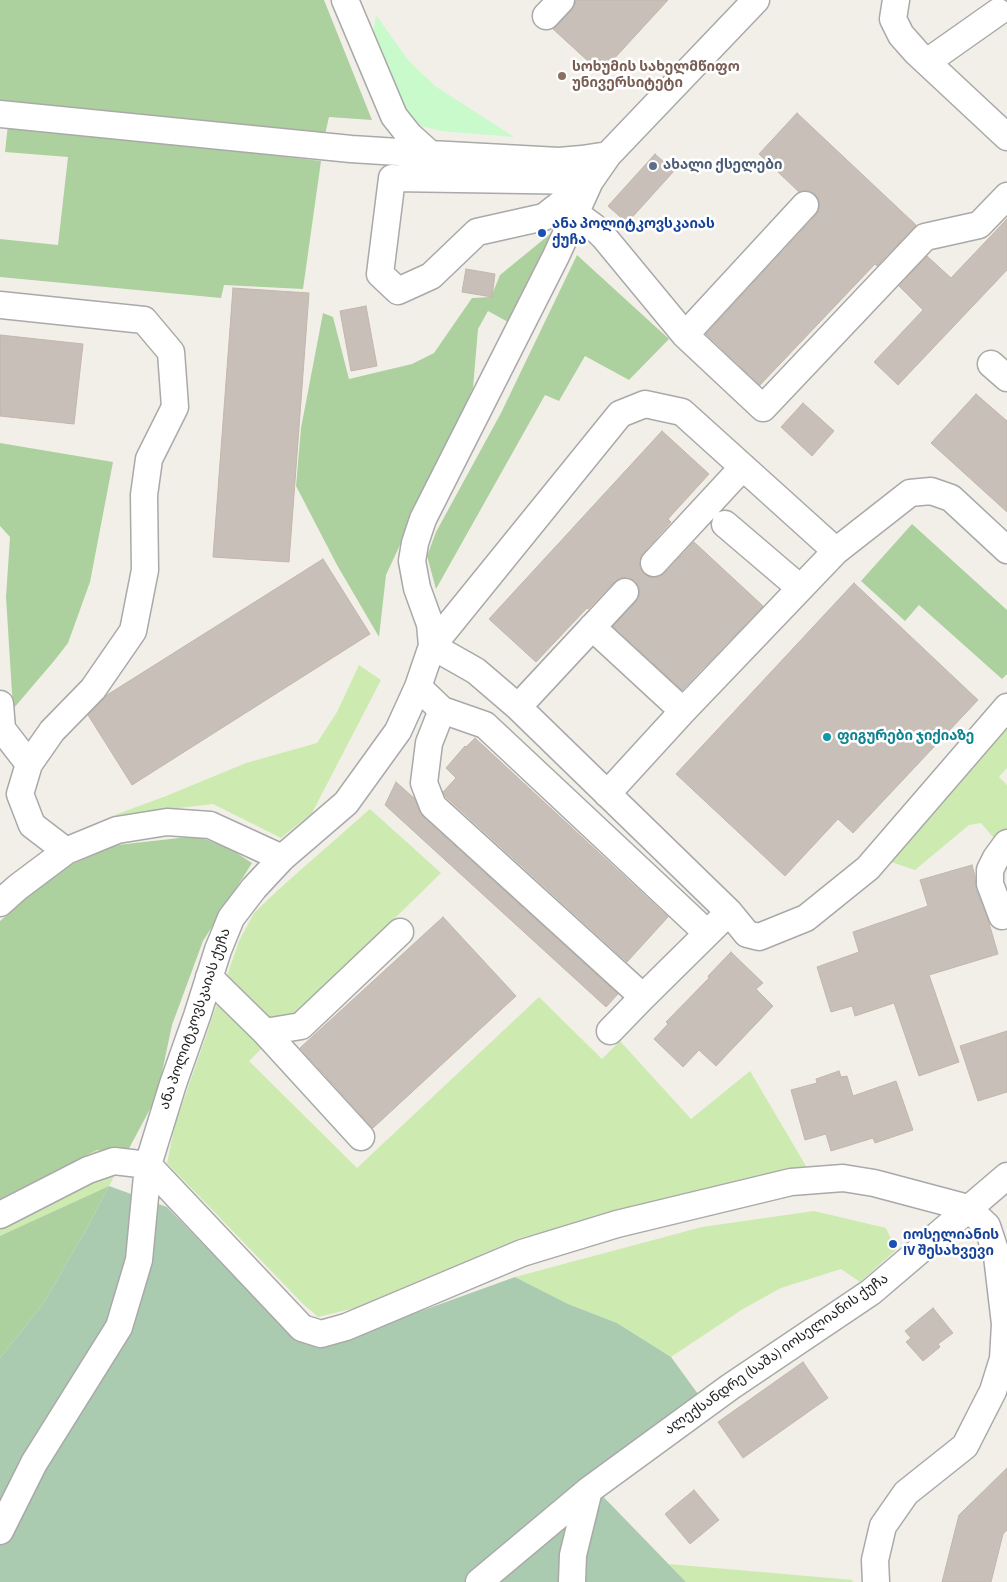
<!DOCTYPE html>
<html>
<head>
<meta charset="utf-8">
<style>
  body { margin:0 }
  canvas { display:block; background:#f2efe9 }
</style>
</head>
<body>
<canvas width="1007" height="1582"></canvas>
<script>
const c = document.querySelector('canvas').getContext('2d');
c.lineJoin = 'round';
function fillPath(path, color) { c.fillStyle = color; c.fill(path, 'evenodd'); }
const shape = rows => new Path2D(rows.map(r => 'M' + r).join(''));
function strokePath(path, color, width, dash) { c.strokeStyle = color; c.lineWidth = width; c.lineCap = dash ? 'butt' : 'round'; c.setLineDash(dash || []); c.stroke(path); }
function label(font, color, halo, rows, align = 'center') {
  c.font = font + ' "Source Sans 3","Noto Sans Georgian",sans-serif'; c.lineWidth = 5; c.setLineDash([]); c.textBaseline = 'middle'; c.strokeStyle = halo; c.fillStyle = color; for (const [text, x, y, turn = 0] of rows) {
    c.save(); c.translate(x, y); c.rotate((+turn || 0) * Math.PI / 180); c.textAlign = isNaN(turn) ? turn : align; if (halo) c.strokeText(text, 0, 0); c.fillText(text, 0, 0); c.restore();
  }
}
fillPath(shape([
  [359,665,381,680,312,813,281,838,213,804,112,816,166,796,246,763,317,743,337,712],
  [1007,722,1007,768,999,777,1007,785,1007,829,997,842,981,823,969,825,915,870,885,860],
  [370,809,441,873,249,1061,357,1168,539,997,602,1059,620,1041,691,1119,750,1071,806,1166,520,1238,355,1308,318,1317,302,1303,167,1163,175,1125,239,941,254,913,279,889],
  [97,1150,125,1156,109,1186,4,1234,0,1236,0,1199],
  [814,1211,886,1228,896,1250,860,1282,841,1269,781,1288,743,1309,671,1357,617,1323,568,1304,515,1277,702,1227],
  [669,1564,853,1580,852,1582,686,1582]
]), '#cdebb0');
fillPath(shape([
  [0,0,324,0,372,120,329,117,324,139,0,101],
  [8,124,321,161,303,289,224,285,221,298,0,277,0,239,58,245,68,157,5,152],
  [555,230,508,322,488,311,478,329,473,388,386,575,379,637,337,565,296,486,301,428,323,313,333,317,349,379,412,364,434,353,472,298,491,297,500,275],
  [577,255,669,339,629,380,585,356,559,401,545,395,436,589,427,556,436,532,501,413],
  [0,443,113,462,90,582,68,643,54,661,13,709,6,597,10,537,0,526],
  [912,524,1007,610,1007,674,1002,679,919,605,905,621,861,581],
  [197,836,232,850,252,863,203,941,172,1025,157,1096,125,1156,97,1150,0,1199,0,921,59,870,117,845],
  [109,1186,86,1230,43,1304,0,1358,0,1236,4,1234]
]), '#add19e');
fillPath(shape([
  [109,1186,167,1207,296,1340,330,1344,515,1277,568,1304,617,1323,671,1357,698,1394,587,1480,686,1582,0,1582,0,1358,43,1304,86,1230]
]), '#aacbaf');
fillPath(shape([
  [376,15,408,60,435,86,514,137,441,131,414,124,399,104,372,42]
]), '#c8facc');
const building = shape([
  [576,0,668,0,601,73,553,29,572,10,575,4,576,0],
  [797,113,916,225,877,266,875,264,760,385,706,334,816,215,819,209,819,200,815,194,808,190,799,192,759,154,797,113],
  [655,154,674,171,627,223,608,206,655,154],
  [1007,219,1007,270,898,385,874,362,923,310,899,286,927,256,951,278,1007,219],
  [466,269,495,274,492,297,462,292,466,269],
  [233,288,309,293,289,562,213,557,233,288],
  [366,306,377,366,351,371,340,311,366,306],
  [0,335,83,344,74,424,0,416,0,335],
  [976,394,1007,421,1007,512,931,443,976,394],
  [803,403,834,431,812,456,781,427,803,403],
  [662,431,709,474,668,519,671,522,643,553,639,560,640,568,644,574,650,577,659,577,665,573,694,542,763,606,682,690,613,626,636,602,639,596,639,587,635,581,628,577,620,578,614,582,588,609,587,608,536,662,489,619,662,431],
  [323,559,370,634,132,785,88,715,107,695,323,559],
  [854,583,978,700,853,833,838,819,785,876,676,774,854,583],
  [475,738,668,917,627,962,446,797,443,792,456,778,446,768,465,746,466,747,475,738],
  [396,782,414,798,423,817,618,994,606,1007,385,805,396,782],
  [972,865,975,876,976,889,989,923,998,954,929,975,959,1062,919,1076,894,1003,855,1016,852,1006,831,1012,817,967,859,952,853,932,928,906,920,880,972,865],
  [443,917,516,996,373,1128,300,1048,443,917],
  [731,952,763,983,756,989,773,1006,716,1066,699,1050,683,1067,654,1039,668,1024,666,1022,709,978,708,976,731,952],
  [1007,1031,1007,1092,978,1101,960,1046,1007,1031],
  [839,1071,841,1077,847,1076,853,1096,896,1081,913,1130,875,1143,873,1138,831,1151,826,1134,805,1140,791,1090,817,1083,816,1079,839,1071],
  [933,1308,953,1333,938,1344,940,1347,923,1361,906,1342,911,1338,905,1331,933,1308],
  [803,1362,828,1398,743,1458,718,1422,803,1362],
  [1007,1468,1007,1530,1003,1534,991,1582,942,1582,959,1515,1007,1468],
  [694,1490,719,1520,690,1544,665,1514,694,1490]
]);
fillPath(building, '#c7bfb8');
strokePath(building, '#c4b6ab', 1);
const minor = shape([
  [345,0,394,116,409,135,430,154,559,161,582,159,608,155],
  [896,0,893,19,901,35,917,53,1007,137],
  [546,16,561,0],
  [927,62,998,12],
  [0,114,351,149,430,154],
  [392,178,590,181,544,217,477,232,431,276,398,291,380,274,392,178],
  [805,205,685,335,763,408,925,237,979,225,1007,196],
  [575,213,594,227,604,237,685,335],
  [0,305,144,320,171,352,175,407,149,459,144,495,145,570,133,631,93,689,52,731,29,764,20,794,32,825,66,851],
  [991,364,1007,378],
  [725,524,800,588],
  [836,551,682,412,645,404,620,414,432,646,476,671,518,707,729,912,747,934,759,937,806,918,868,868,1007,707],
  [654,563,743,467],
  [592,627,683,711],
  [418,687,442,710,429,743,424,783,433,806,643,997,729,912],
  [0,704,2,729,29,764],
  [518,707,625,592],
  [442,710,485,725,707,933],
  [607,794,683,711,836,551,910,493,931,491,951,498,1007,550],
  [0,903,18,887,66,851,117,830,167,822,210,825,282,858],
  [1002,916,990,884,990,870,996,858,1007,843],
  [209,977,265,1032,361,1137],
  [610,1031,643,997],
  [265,1032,301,1026,400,932],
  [0,1215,88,1170,114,1161,148,1165,302,1328,321,1334,346,1327,522,1253,617,1224,791,1182,843,1178,874,1183,968,1208,987,1226,997,1256,1005,1324,1003,1359,993,1391,965,1446,906,1493,883,1526,875,1560,876,1582],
  [0,1531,34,1463,119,1327,139,1260,148,1165,173,1084,197,1016,218,950,231,918,254,888,282,858,346,803,398,731,418,687,432,646,430,624,417,588,412,561,415,543,423,519,556,256,590,181,608,155,756,0],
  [479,1582,589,1490,730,1387,871,1292,1007,1176],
  [572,1582,573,1555,589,1490]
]);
strokePath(minor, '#a9a9a9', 29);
strokePath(minor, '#fff', 26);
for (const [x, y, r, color] of [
  [562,76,5,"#8d6e63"],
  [653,166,5,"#5c6f8a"],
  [542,233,5,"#1a4fb4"],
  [827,737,5,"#0f9aa8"],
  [893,1244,5,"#1a4fb4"]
]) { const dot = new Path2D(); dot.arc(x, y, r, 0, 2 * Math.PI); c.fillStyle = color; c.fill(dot); strokePath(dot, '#fff', 2); }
label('bold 14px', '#785e54', '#fff', [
  ["სოხუმის სახელმწიფო",572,68],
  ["უნივერსიტეტი",572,84]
], 'left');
label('bold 14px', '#4e5e75', '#fff', [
  ["ახალი ქსელები",663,166]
], 'left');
label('bold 14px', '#164399', '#fff', [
  ["ანა პოლიტკოვსკაიას",552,225],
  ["ქუჩა",552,241],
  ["იოსელიანის",903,1236],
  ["IV შესახვევი",903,1252]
], 'left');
label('bold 14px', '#0d838f', '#fff', [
  ["ფიგურები ჯიქიაზე",837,737]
], 'left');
label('14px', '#222', '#fff', [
  ["ანა პოლიტკოვსკაიას ქუჩა",196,1019,-71],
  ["ალექსანდრე (საშა) იოსელიანის ქუჩა",777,1355,-35]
]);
</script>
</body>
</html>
